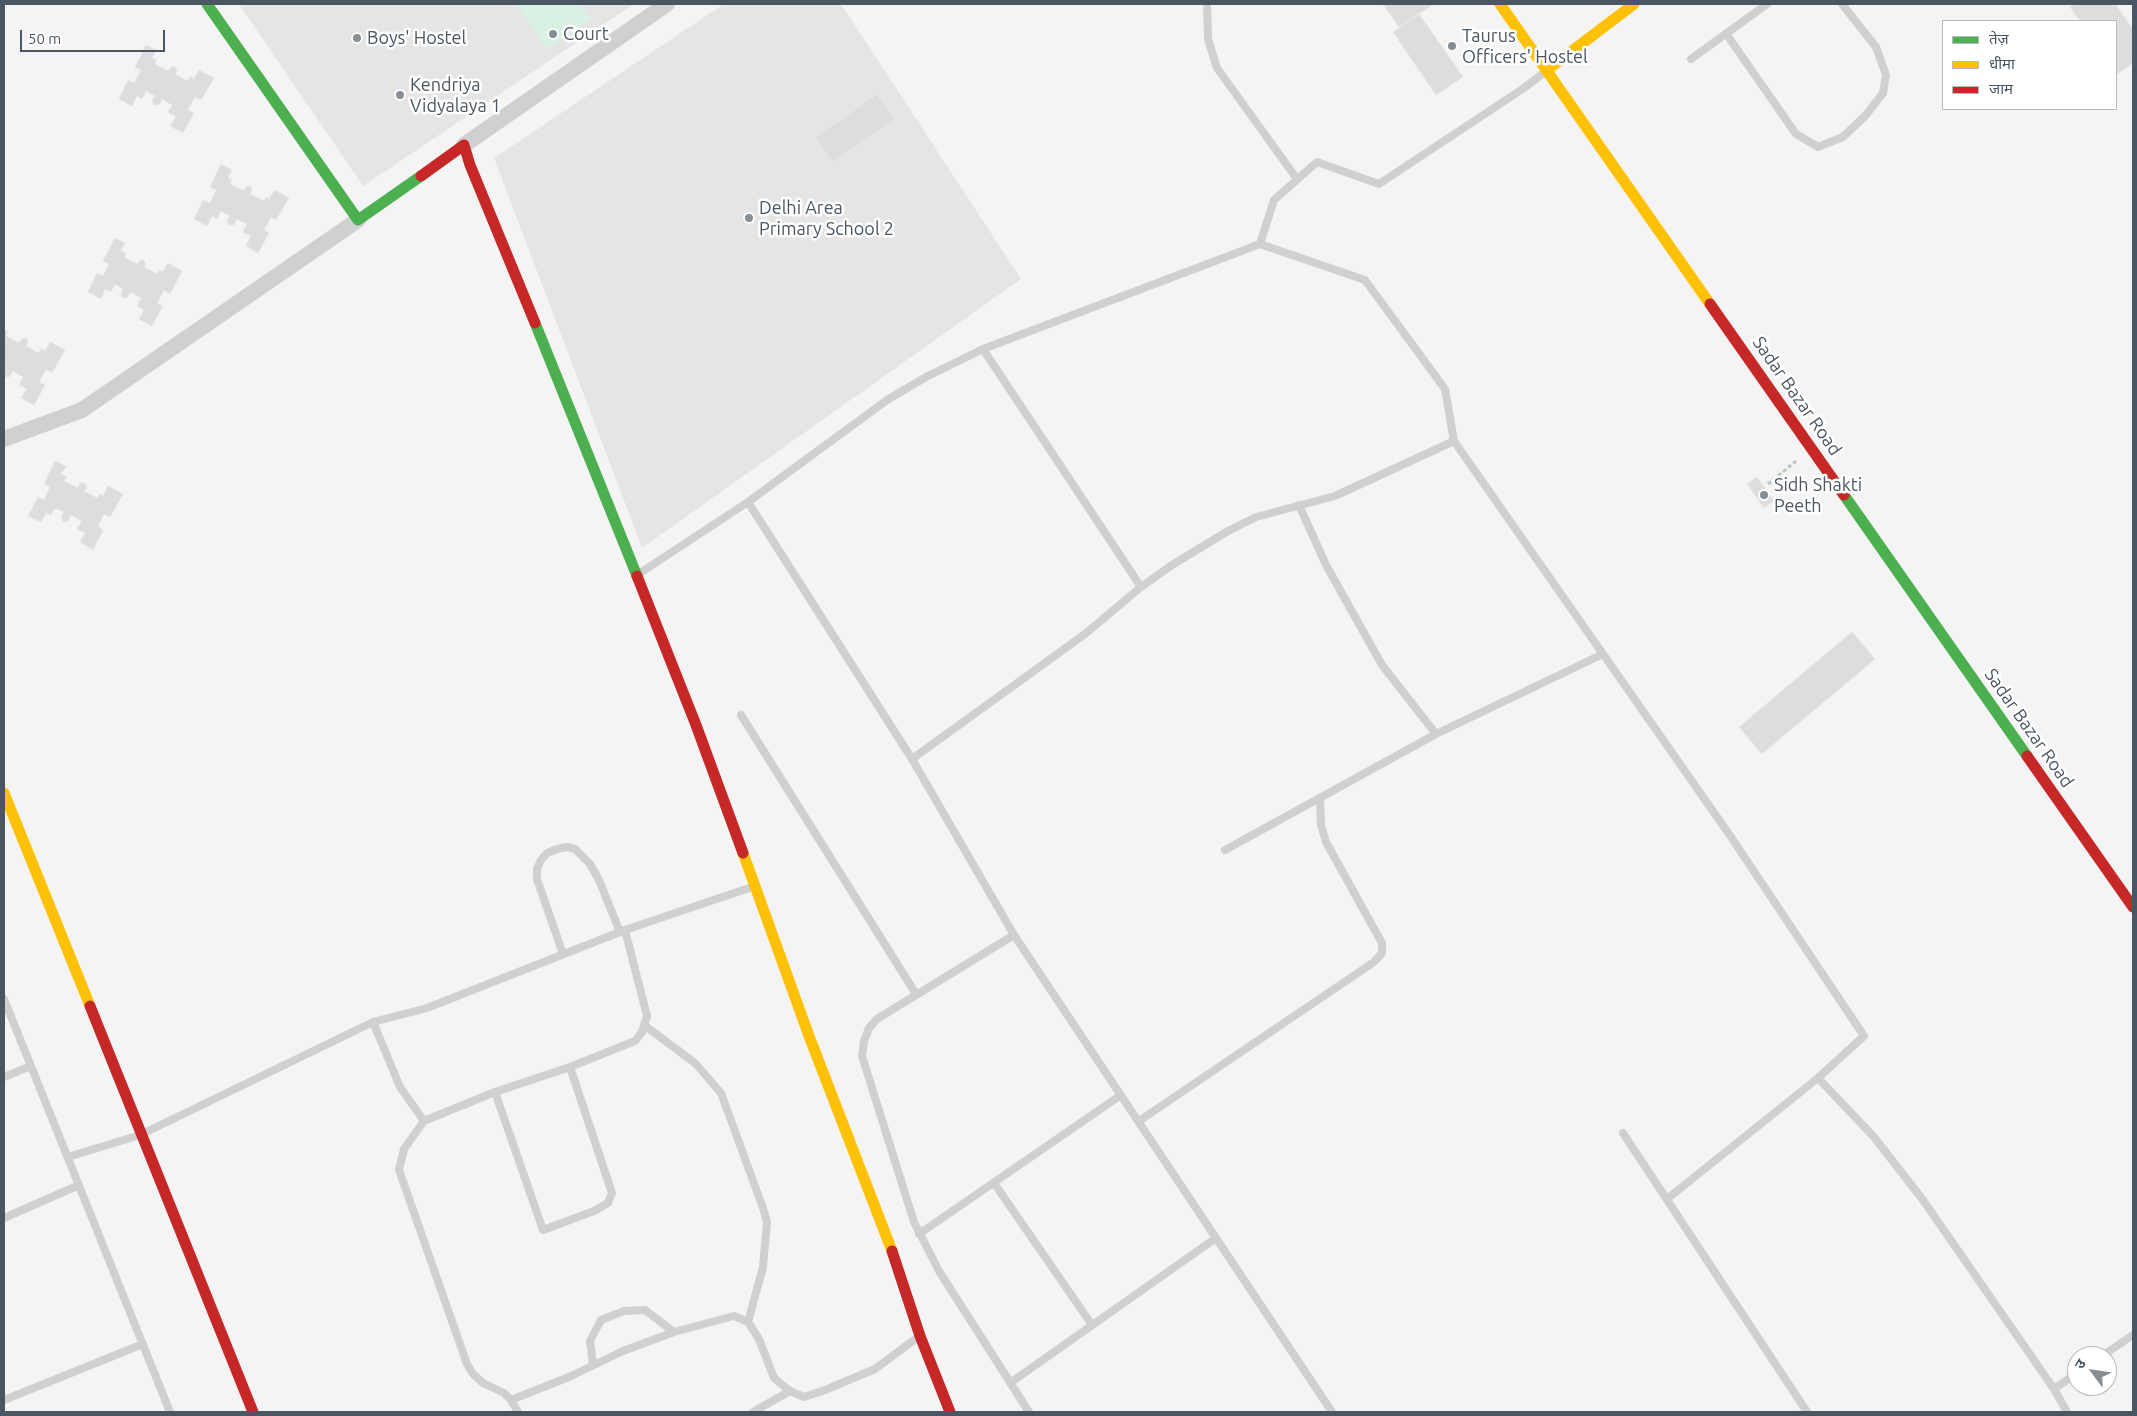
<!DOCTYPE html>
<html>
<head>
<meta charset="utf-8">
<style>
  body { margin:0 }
  #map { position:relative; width:2137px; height:1416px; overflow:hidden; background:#f4f4f4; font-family:Ubuntu,"Noto Sans Devanagari",sans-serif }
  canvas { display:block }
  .frame { position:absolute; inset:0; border:5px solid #4a5661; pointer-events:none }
  .legend { position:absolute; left:1942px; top:20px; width:175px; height:90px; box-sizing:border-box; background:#fff; border:1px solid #b7bbc0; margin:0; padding:6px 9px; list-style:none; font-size:15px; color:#4a5661 }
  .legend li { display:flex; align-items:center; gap:10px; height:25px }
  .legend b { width:25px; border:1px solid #b7bbc0 }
  .north { position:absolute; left:2067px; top:1346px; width:50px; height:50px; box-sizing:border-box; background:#fff; border:1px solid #b7bbc0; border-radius:50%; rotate:301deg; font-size:14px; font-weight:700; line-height:20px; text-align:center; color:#4a5661 }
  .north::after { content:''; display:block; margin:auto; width:18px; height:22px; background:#868d94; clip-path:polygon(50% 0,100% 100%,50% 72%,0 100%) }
  .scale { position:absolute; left:20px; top:30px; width:145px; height:22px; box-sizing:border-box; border:2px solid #4a5661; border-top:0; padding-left:6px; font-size:15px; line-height:18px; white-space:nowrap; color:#4a5661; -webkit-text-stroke:4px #fff; paint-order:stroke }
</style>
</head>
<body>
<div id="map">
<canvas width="2137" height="1416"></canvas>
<div class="frame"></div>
<ul class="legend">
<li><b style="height:6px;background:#4caf50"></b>तेज़</li>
<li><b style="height:6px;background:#ffc107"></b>धीमा</li>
<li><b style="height:6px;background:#c62828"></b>जाम</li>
</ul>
<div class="north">उ</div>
<div class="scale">50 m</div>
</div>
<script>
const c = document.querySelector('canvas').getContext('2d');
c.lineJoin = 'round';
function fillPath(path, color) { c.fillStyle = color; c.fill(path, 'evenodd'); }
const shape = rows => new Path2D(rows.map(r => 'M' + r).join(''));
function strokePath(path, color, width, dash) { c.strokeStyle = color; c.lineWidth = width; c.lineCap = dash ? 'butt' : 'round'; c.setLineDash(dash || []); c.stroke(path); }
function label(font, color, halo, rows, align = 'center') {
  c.font = font + ' Ubuntu,sans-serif'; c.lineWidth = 5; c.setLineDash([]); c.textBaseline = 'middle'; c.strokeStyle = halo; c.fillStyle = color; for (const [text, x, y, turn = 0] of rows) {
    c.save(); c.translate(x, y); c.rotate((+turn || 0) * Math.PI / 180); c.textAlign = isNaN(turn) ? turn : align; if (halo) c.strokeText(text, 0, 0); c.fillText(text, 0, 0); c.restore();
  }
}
fillPath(shape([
  [239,4,634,4,363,186],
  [724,4,841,4,1021,279,642,548,494,158]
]), '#e6e5e6');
fillPath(shape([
  [517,4,581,4,591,19,547,49]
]), '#d9f2e3');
const building = shape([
  [1383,4,1434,4,1399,27,1383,4],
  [2075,4,2115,4,2133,29,2133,63,2118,74,2116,71,2116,21,2080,21,2070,7,2075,4],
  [1419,14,1463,77,1436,95,1393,32,1419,14],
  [146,45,156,50,152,58,157,60,155,64,168,71,171,67,175,67,177,70,175,74,188,81,190,77,194,79,199,70,214,78,201,100,195,97,188,110,194,113,183,133,170,126,176,117,168,112,172,105,162,99,159,105,154,105,152,101,155,96,146,91,142,99,137,96,132,106,119,99,128,80,134,83,141,70,135,67,146,45],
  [877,94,894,119,833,162,815,138,877,94],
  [221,164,232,170,228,177,232,180,230,184,244,191,246,187,250,186,252,190,250,194,264,201,266,197,269,199,275,190,289,198,276,220,271,217,264,230,269,233,258,253,246,246,251,236,243,232,247,224,237,219,234,225,229,225,227,221,230,216,221,211,217,219,212,216,207,226,194,219,203,200,210,203,216,190,210,187,221,164],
  [115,238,125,243,121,251,126,253,124,257,137,264,140,260,144,260,146,264,144,267,157,274,159,270,163,272,168,263,182,271,170,294,164,290,157,303,163,306,152,326,139,319,144,310,137,306,141,298,131,292,127,298,123,298,121,294,123,289,115,284,111,292,105,289,101,299,88,292,97,273,103,276,109,264,103,261,115,238],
  [4,330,8,332,6,336,19,343,22,339,26,338,28,342,26,346,39,353,41,349,45,351,50,342,65,350,52,373,46,369,39,382,45,385,34,405,21,398,27,389,19,385,23,377,13,371,9,377,5,377,4,375,6,368,4,367,4,330],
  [55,461,66,466,61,474,67,477,64,481,78,488,80,483,84,483,87,487,84,491,97,498,100,494,103,496,108,486,123,494,110,517,104,514,98,526,103,530,93,550,80,542,85,533,77,529,82,521,71,515,68,521,64,522,61,518,64,512,55,508,51,515,46,513,41,522,28,516,38,497,44,500,50,487,44,484,55,461],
  [1757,477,1774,501,1764,508,1747,484,1757,477],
  [1852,632,1875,659,1762,754,1739,727,1852,632]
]);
fillPath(building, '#ddddde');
strokePath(building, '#e5e6e7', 1);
strokePath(shape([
  [1768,484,1796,461]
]), '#bcc7c4', 3, [4, 2.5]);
strokePath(shape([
  [1207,4,1208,39,1217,68,1297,179],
  [1727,35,1796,134,1818,147,1843,137,1866,115,1883,93,1886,75,1876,47,1842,4],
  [1691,59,1767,4],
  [1260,244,1365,280,1445,389,1454,441],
  [983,349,1260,244,1274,200,1317,162,1379,184,1524,88,1545,72],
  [748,502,887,400,926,377,983,349,1141,587],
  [1299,505,1326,565,1382,665,1436,734],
  [640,573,748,502,912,759,1014,935,1332,1412],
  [741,715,916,994],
  [912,759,1085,634,1141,587,1172,565,1228,531,1256,517,1335,496,1454,441,1731,837,1864,1036,1818,1078,1667,1199],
  [1225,850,1436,734,1603,654],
  [1014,935,877,1019,869,1028,864,1041,862,1056,914,1222,939,1271,1029,1412],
  [563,954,537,879,537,869,541,860,547,853,557,849,567,847,575,849,590,864,599,880,620,932],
  [4,999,170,1412],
  [373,1022,400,1087,424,1121,495,1092,570,1067,635,1041,642,1032,647,1016,625,930],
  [644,1025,695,1063,721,1093,763,1208,767,1222,763,1267,748,1322],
  [4,1077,31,1066],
  [1818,1078,1874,1137,1923,1200,2054,1389,2067,1412],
  [495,1092,543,1230,594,1211,608,1203,612,1193,570,1067],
  [424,1121,404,1149,399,1170,467,1364,473,1374,483,1383,504,1393,511,1400,518,1412],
  [1139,1121,1374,962,1382,953,1382,943,1326,842,1321,825,1320,798],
  [1623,1133,1807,1412],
  [68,1157,140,1135,373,1022,427,1008,625,930,752,887],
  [994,1183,1092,1325],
  [4,1218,79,1185],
  [919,1234,1121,1095],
  [2102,1356,2133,1335],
  [593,1365,590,1341,601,1320,624,1311,645,1310,674,1332],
  [1010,1383,1216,1238],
  [2054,1389,2077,1373],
  [4,1400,143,1344],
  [511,1400,569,1377,623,1351,674,1332,734,1316,748,1322,759,1339,774,1378,790,1391,804,1397,825,1390,875,1369,918,1337],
  [753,1412,790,1391]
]), '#ced0d2', 8);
strokePath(shape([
  [464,145,667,4],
  [4,439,82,410,358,220]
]), '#ced0d2', 16);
strokePath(shape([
  [207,4,358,220,421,176],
  [535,323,637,576],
  [1844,495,2027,756]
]), '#4caf50', 11);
strokePath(shape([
  [1500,4,1710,304],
  [1547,70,1634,4],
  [4,793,90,1006],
  [743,853,809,1036,892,1251]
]), '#ffc107', 11);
strokePath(shape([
  [421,176,464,145,470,165,535,323],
  [1710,304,1844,495],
  [637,576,696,725,743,853],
  [2027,756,2133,907],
  [90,1006,253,1412],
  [892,1251,920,1336,950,1412]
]), '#c62828', 11);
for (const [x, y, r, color] of [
  [553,34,5,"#868d94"],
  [357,38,5,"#868d94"],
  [1452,46,5,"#868d94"],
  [400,95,5,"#868d94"],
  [749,218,5,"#868d94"],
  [1764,495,5,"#868d94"]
]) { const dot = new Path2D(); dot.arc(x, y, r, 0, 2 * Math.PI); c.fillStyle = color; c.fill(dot); strokePath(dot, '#fff', 2); }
label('18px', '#4a5661', '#fff', [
  ["Court",563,34],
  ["Taurus",1462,36],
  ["Officers' Hostel",1462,57],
  ["Boys' Hostel",367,38],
  ["Kendriya",410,85],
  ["Vidyalaya 1",410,106],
  ["Delhi Area",759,208],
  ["Primary School 2",759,229],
  ["Sidh Shakti",1774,485],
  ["Peeth",1774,506]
], 'left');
label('18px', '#4a5661', '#fff', [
  ["Sadar Bazar Road",1797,396,55],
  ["Sadar Bazar Road",2029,728,55]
]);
</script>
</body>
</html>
